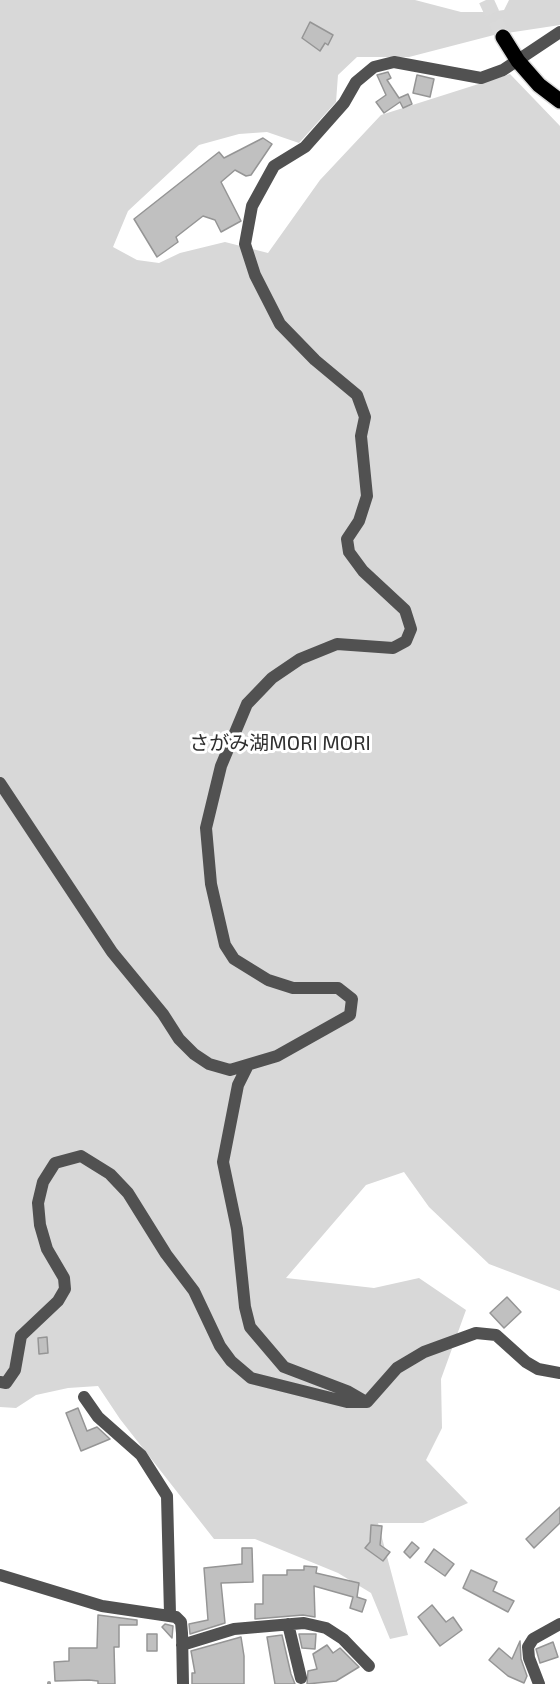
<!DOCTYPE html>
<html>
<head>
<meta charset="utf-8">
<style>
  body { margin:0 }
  canvas { display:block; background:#fff }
</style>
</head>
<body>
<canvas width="560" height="1684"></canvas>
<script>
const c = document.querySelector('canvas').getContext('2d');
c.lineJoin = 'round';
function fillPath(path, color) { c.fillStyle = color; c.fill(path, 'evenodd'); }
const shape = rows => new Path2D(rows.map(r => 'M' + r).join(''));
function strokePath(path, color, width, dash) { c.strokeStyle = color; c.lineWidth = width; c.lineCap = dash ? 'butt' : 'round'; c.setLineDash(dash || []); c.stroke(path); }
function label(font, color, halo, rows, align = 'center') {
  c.font = font + ' "Exo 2","Noto Sans JP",sans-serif'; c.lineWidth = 6; c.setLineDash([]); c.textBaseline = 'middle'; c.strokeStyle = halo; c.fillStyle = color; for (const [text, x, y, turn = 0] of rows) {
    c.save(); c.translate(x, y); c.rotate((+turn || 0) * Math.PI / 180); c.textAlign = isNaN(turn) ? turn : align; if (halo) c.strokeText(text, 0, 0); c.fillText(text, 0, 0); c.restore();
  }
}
fillPath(shape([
  [0,0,415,0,461,12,489,12,504,10,509,0,560,0,560,25,494,35,409,57,357,57,338,75,336,102,299,143,267,132,239,134,199,145,128,211,113,247,137,260,159,263,180,253,225,242,268,253,320,180,381,115,510,74,560,126,560,1291,489,1264,429,1207,404,1172,366,1185,286,1278,374,1288,419,1278,466,1310,441,1379,442,1428,426,1460,468,1503,423,1523,378,1523,408,1635,390,1639,371,1593,338,1573,255,1539,214,1539,120,1419,98,1386,68,1388,36,1395,16,1408,0,1407]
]), '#d8d8d8');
strokePath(shape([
  [49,1683,49,1684]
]), '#9f9f9f', 4);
const building = shape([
  [310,22,333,35,328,45,325,43,320,51,302,38,310,22],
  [388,72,391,78,387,80,399,98,408,94,412,104,403,108,400,102,384,113,376,102,386,95,377,75,388,72],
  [417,75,434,79,430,97,413,93,417,75],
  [263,138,272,144,251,175,246,176,235,170,221,182,241,221,221,232,215,220,203,216,176,237,178,242,157,257,134,219,219,152,224,158,263,138],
  [507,1297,521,1312,504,1328,490,1313,507,1297],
  [47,1337,48,1353,39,1354,38,1338,47,1337],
  [78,1408,87,1431,97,1427,110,1439,81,1451,66,1413,78,1408],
  [560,1507,560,1523,534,1548,526,1539,560,1507],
  [371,1525,382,1526,380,1545,390,1552,383,1561,365,1548,370,1542,371,1525],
  [412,1542,419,1548,410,1558,404,1552,412,1542],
  [242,1548,252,1548,253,1582,221,1583,225,1623,190,1634,189,1624,208,1620,204,1568,242,1564,242,1548],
  [434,1549,454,1564,445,1576,425,1562,434,1549],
  [304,1566,317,1567,316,1573,359,1583,357,1597,366,1600,362,1612,350,1608,353,1597,314,1586,315,1617,303,1615,255,1619,255,1604,263,1604,263,1575,287,1575,287,1570,304,1570,304,1566],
  [471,1570,497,1582,493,1591,514,1601,508,1612,463,1588,471,1570],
  [432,1605,446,1622,453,1617,462,1630,440,1646,418,1617,432,1605],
  [98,1615,137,1620,137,1625,119,1625,119,1647,114,1647,115,1684,98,1684,98,1681,89,1680,55,1681,54,1662,69,1661,69,1648,97,1648,98,1615],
  [165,1624,173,1626,172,1638,162,1627,165,1624],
  [147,1634,157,1634,157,1651,147,1651,147,1634],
  [299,1634,316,1634,315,1649,302,1648,299,1634],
  [282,1635,291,1674,295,1684,275,1684,267,1637,282,1635],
  [241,1637,244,1656,244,1684,192,1684,192,1673,195,1673,191,1651,241,1637],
  [520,1641,521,1659,527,1676,524,1683,508,1676,489,1660,499,1648,512,1659,520,1641],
  [553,1642,558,1657,540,1663,536,1649,553,1642],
  [327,1645,333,1653,340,1648,359,1667,336,1681,307,1684,308,1671,317,1669,313,1654,327,1645]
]);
fillPath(building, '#c0c0c0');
strokePath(building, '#959595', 1.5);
strokePath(shape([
  [486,0,503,37]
]), '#d9d9d9', 15, [15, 8]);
const major = shape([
  [503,37,518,61,539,85,560,101]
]);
strokePath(major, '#dbdbdb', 18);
strokePath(shape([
  [0,783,112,952,163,1014,179,1039,194,1054,209,1064,230,1070,277,1056,350,1015,352,999,338,988,293,988,268,980,234,959,225,945,211,884,206,828,221,766,247,704,272,678,300,659,337,644,393,648,406,641,411,629,405,610,363,571,349,552,347,539,359,521,367,496,361,436,365,417,357,395,315,360,280,324,255,275,245,244,252,206,274,166,305,147,344,103,356,82,374,67,394,62,481,78,503,70,560,32],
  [248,1065,238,1085,223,1162,237,1229,245,1307,250,1327,284,1367,347,1391,366,1402],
  [0,1382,6,1383,15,1370,21,1336,58,1301,65,1289,64,1278,47,1249,40,1225,38,1203,43,1182,55,1163,81,1156,110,1174,128,1193,166,1254,194,1291,220,1346,231,1361,251,1378,347,1402,367,1402,397,1368,424,1352,476,1333,496,1335,526,1362,538,1369,560,1373],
  [84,1397,98,1417,141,1455,167,1496,170,1614],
  [0,1575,102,1606,176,1617,181,1622,182,1633,183,1684],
  [288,1624,301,1678],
  [182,1645,234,1629,304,1623,326,1628,343,1639,369,1666],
  [539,1684,529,1658,528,1647,533,1639,560,1624]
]), '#515151', 12);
strokePath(major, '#000', 15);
label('20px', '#2f2f2f', '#fff', [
  ["さがみ湖MORI MORI",280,743]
]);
</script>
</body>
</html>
